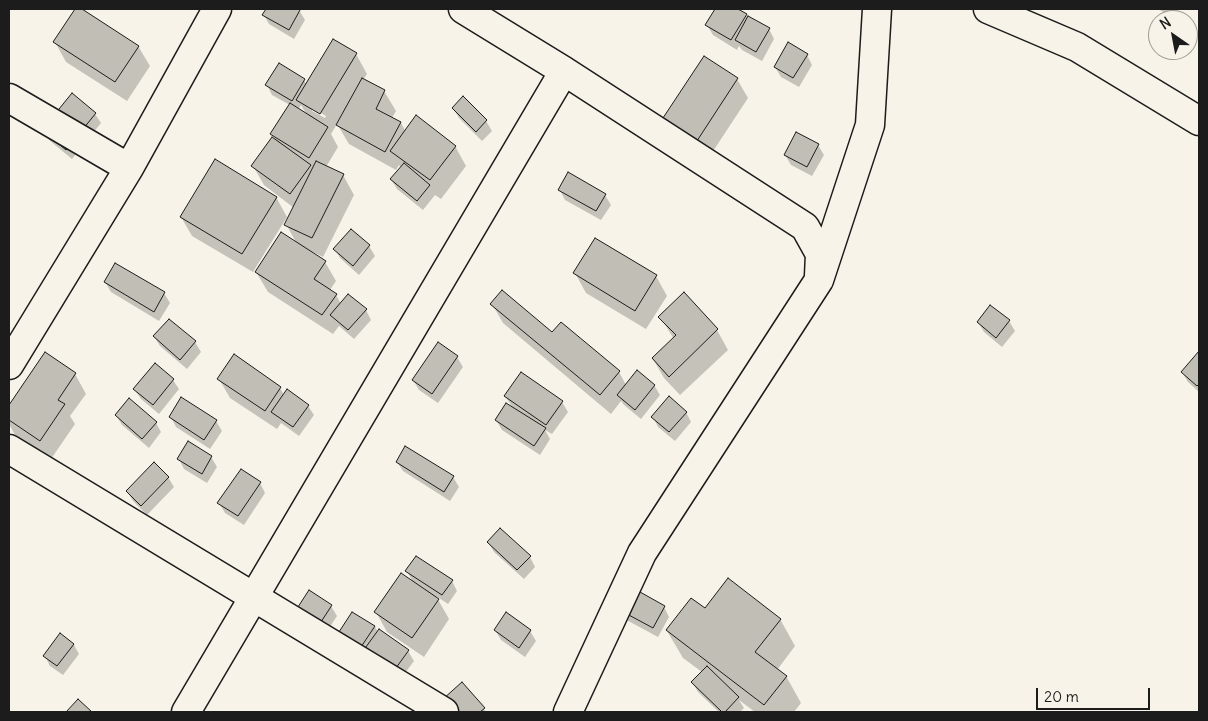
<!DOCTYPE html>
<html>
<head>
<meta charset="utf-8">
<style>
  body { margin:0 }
  #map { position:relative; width:1208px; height:721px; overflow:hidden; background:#f7f3e8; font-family:Delius,sans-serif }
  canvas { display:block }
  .frame { position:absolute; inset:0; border:10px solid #1c1c1c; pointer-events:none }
  .north { position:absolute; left:1148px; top:10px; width:50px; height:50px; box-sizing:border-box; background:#f7f3e8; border:1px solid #9f9d96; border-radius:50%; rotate:327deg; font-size:14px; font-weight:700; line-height:20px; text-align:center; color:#1c1c1c }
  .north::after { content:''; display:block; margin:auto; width:18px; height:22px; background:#1c1c1c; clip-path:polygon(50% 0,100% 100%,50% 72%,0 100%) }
  .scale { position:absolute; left:1036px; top:688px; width:114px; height:22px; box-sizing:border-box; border:2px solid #1c1c1c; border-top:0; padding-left:6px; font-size:15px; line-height:18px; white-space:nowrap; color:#1c1c1c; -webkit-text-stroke:4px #f7f3e8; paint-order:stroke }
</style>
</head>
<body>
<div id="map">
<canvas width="1208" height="721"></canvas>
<div class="frame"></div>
<div class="north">N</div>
<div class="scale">20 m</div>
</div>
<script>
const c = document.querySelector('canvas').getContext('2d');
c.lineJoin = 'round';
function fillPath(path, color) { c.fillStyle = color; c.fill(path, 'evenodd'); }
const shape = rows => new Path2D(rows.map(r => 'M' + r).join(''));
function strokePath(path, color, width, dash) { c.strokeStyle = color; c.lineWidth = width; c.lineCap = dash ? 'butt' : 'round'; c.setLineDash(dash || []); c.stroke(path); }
fillPath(shape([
  [77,9,80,9,138,46,150,66,127,101,66,62,55,42],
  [267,9,297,9,299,10,305,20,294,39,269,24,264,15],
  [717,9,736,9,769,29,774,39,762,61,742,50,739,46,737,50,713,35,707,25],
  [1158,9,1179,9,1174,18],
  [356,54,367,74,363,80,384,91,396,111,392,118,401,123,406,132,455,146,466,166,441,199,435,195,423,210,397,189,391,179,401,168,399,165,396,170,349,144,337,124,331,134,338,147,326,167,343,175,354,195,323,257,313,252,312,253,325,262,336,281,330,290,336,295,341,304,366,310,371,320,354,339,339,326,333,334,268,292,256,272,297,244,286,224,294,208,264,185,253,166,277,142,272,134,290,105,272,95,267,85,304,80,307,85],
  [301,105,307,115,298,110],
  [312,108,326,116,325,118,312,111],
  [807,55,812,65,799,87,781,77,775,67],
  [737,79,748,98,704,165,671,144],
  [453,108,486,121,492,131,482,141,459,118],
  [95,114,101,123,72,159,49,140,44,130],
  [818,145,824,155,812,176,791,165,785,155],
  [560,190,605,195,611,205,601,220,565,200],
  [276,197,287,217,253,272,192,236,181,217],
  [351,231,369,246,375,256,359,275,340,258,335,249],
  [575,273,656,276,667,296,646,329,586,293],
  [105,282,164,293,170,303,159,321,111,292],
  [684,294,717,330,728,350,680,395,664,378,653,359,674,339,660,317],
  [492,304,552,334,619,372,626,385,654,385,660,395,641,419,624,405,621,401,611,414,503,323],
  [1009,321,1015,331,1002,347,984,332,978,322],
  [154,336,195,342,201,352,187,369,160,346],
  [438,344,457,357,463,367,438,403,419,390,413,380],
  [1199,352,1199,392,1188,382,1182,372],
  [45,354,75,374,86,394,70,416,75,424,51,459,15,435,9,424,9,408],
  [219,379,280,388,284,395,308,406,314,415,299,436,281,423,277,429,230,398],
  [173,380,179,389,159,414,141,399,135,390],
  [505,396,562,402,568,412,552,434,545,430,550,439,540,455,502,430,496,420,513,408],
  [182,399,216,421,222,431,210,449,176,427,171,417],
  [686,412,691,422,675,441,658,427,653,417],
  [116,415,156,423,161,432,149,448,122,425],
  [188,443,211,457,217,467,207,483,184,469,179,459],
  [397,462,453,477,459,487,450,501,403,471],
  [168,477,174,487,147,515,133,501,127,491],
  [260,483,265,493,244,525,225,513,219,503],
  [488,542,530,557,535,567,524,579,494,552],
  [407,571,452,581,457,591,448,604,436,596,449,619,424,657,387,632,376,612,414,584],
  [331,606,337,616,325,634,303,620],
  [664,607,669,617,658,637,619,616],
  [705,610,780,619,795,646,777,670,786,676,801,703,794,712,755,712,739,700,744,708,740,712,719,712,698,692,692,682,702,672,683,658,667,631],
  [375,627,378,632,408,651,414,661,399,681,344,645],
  [495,630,530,631,536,641,525,657,501,640],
  [74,645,79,654,63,675,50,666,45,656],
  [462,684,486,712,437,712]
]), '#0003');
const building = shape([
  [75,9,82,9,139,46,115,82,53,42,75,9],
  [266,9,299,9,300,10,289,30,262,15,266,9],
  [715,9,738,9,747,14,731,40,705,25,715,9],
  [748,16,770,28,756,52,735,40,748,16],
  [333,39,357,53,320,114,296,100,333,39],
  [788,42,808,54,793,78,774,67,788,42],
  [704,56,738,78,693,147,659,124,704,56],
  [279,63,305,79,292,101,265,85,279,63],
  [362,78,385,90,376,109,401,122,385,152,336,125,362,78],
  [72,93,96,113,66,150,42,130,72,93],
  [463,96,487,120,476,132,452,108,463,96],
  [290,103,328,127,309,158,270,134,290,103],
  [416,115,456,146,430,180,390,151,416,115],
  [796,132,819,144,807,167,784,155,796,132],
  [272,137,311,165,290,194,251,166,272,137],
  [215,159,277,197,242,254,180,217,215,159],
  [316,161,344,174,312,238,284,225,316,161],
  [404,163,430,185,417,201,390,179,404,163],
  [568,172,606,194,596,211,558,190,568,172],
  [351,229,370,245,353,266,333,249,351,229],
  [281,232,326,261,314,279,337,294,322,315,255,272,281,232],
  [595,238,657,275,635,311,573,273,595,238],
  [115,263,165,292,154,312,104,282,115,263],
  [502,290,552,332,561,322,620,371,600,395,490,304,502,290],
  [684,292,718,329,669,377,652,358,676,335,658,317,684,292],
  [348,294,367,309,348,330,330,315,348,294],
  [990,305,1010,320,996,338,977,322,990,305],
  [169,319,196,341,180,360,153,336,169,319],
  [438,342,458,356,432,394,412,380,438,342],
  [1199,351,1199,384,1197,386,1181,372,1199,351],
  [45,352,76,373,58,400,65,404,40,441,9,420,9,405,45,352],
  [234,354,281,387,265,411,217,379,234,354],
  [155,363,174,379,153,405,133,389,155,363],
  [637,370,655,385,635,410,617,395,637,370],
  [521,372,563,401,546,425,504,396,521,372],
  [287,389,309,405,293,427,271,412,287,389],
  [669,396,687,412,669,432,651,417,669,396],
  [181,397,217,420,204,440,169,417,181,397],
  [129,398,157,422,142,439,115,415,129,398],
  [506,403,546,428,534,446,495,420,506,403],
  [188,441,212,456,202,474,177,459,188,441],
  [405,446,454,476,444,492,396,462,405,446],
  [154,462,169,477,141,506,126,491,154,462],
  [241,469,261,482,238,516,217,503,241,469],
  [500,528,531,556,517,570,487,542,500,528],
  [416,556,453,580,442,595,405,571,416,556],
  [401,573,439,599,412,638,374,612,401,573],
  [728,578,781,619,755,652,787,676,764,705,666,630,691,598,705,608,728,578],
  [624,583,665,606,653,628,612,606,624,583],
  [309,590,332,605,319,625,296,610,309,590],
  [352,612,375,626,359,650,337,635,352,612],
  [506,612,531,630,519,648,494,630,506,612],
  [379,629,409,650,393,672,363,651,379,629],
  [60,633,74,644,57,666,43,656,60,633],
  [707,666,739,697,725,712,722,712,691,682,707,666],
  [462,682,485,708,480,712,437,712,433,708,462,682],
  [78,699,92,712,66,712,78,699]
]);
fillPath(building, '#c0beb5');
strokePath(building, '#1c1c1c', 1);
const minor = shape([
  [463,9,564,71,805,227,820,254,819,276],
  [988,9,1077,47,1199,121],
  [9,98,129,168],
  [9,365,129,168,217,9],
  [9,449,444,712],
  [186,712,564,71],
  [568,712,642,553,819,280,870,125,877,9]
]);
strokePath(minor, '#1c1c1c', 31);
strokePath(minor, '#f7f3e8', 28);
</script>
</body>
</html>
